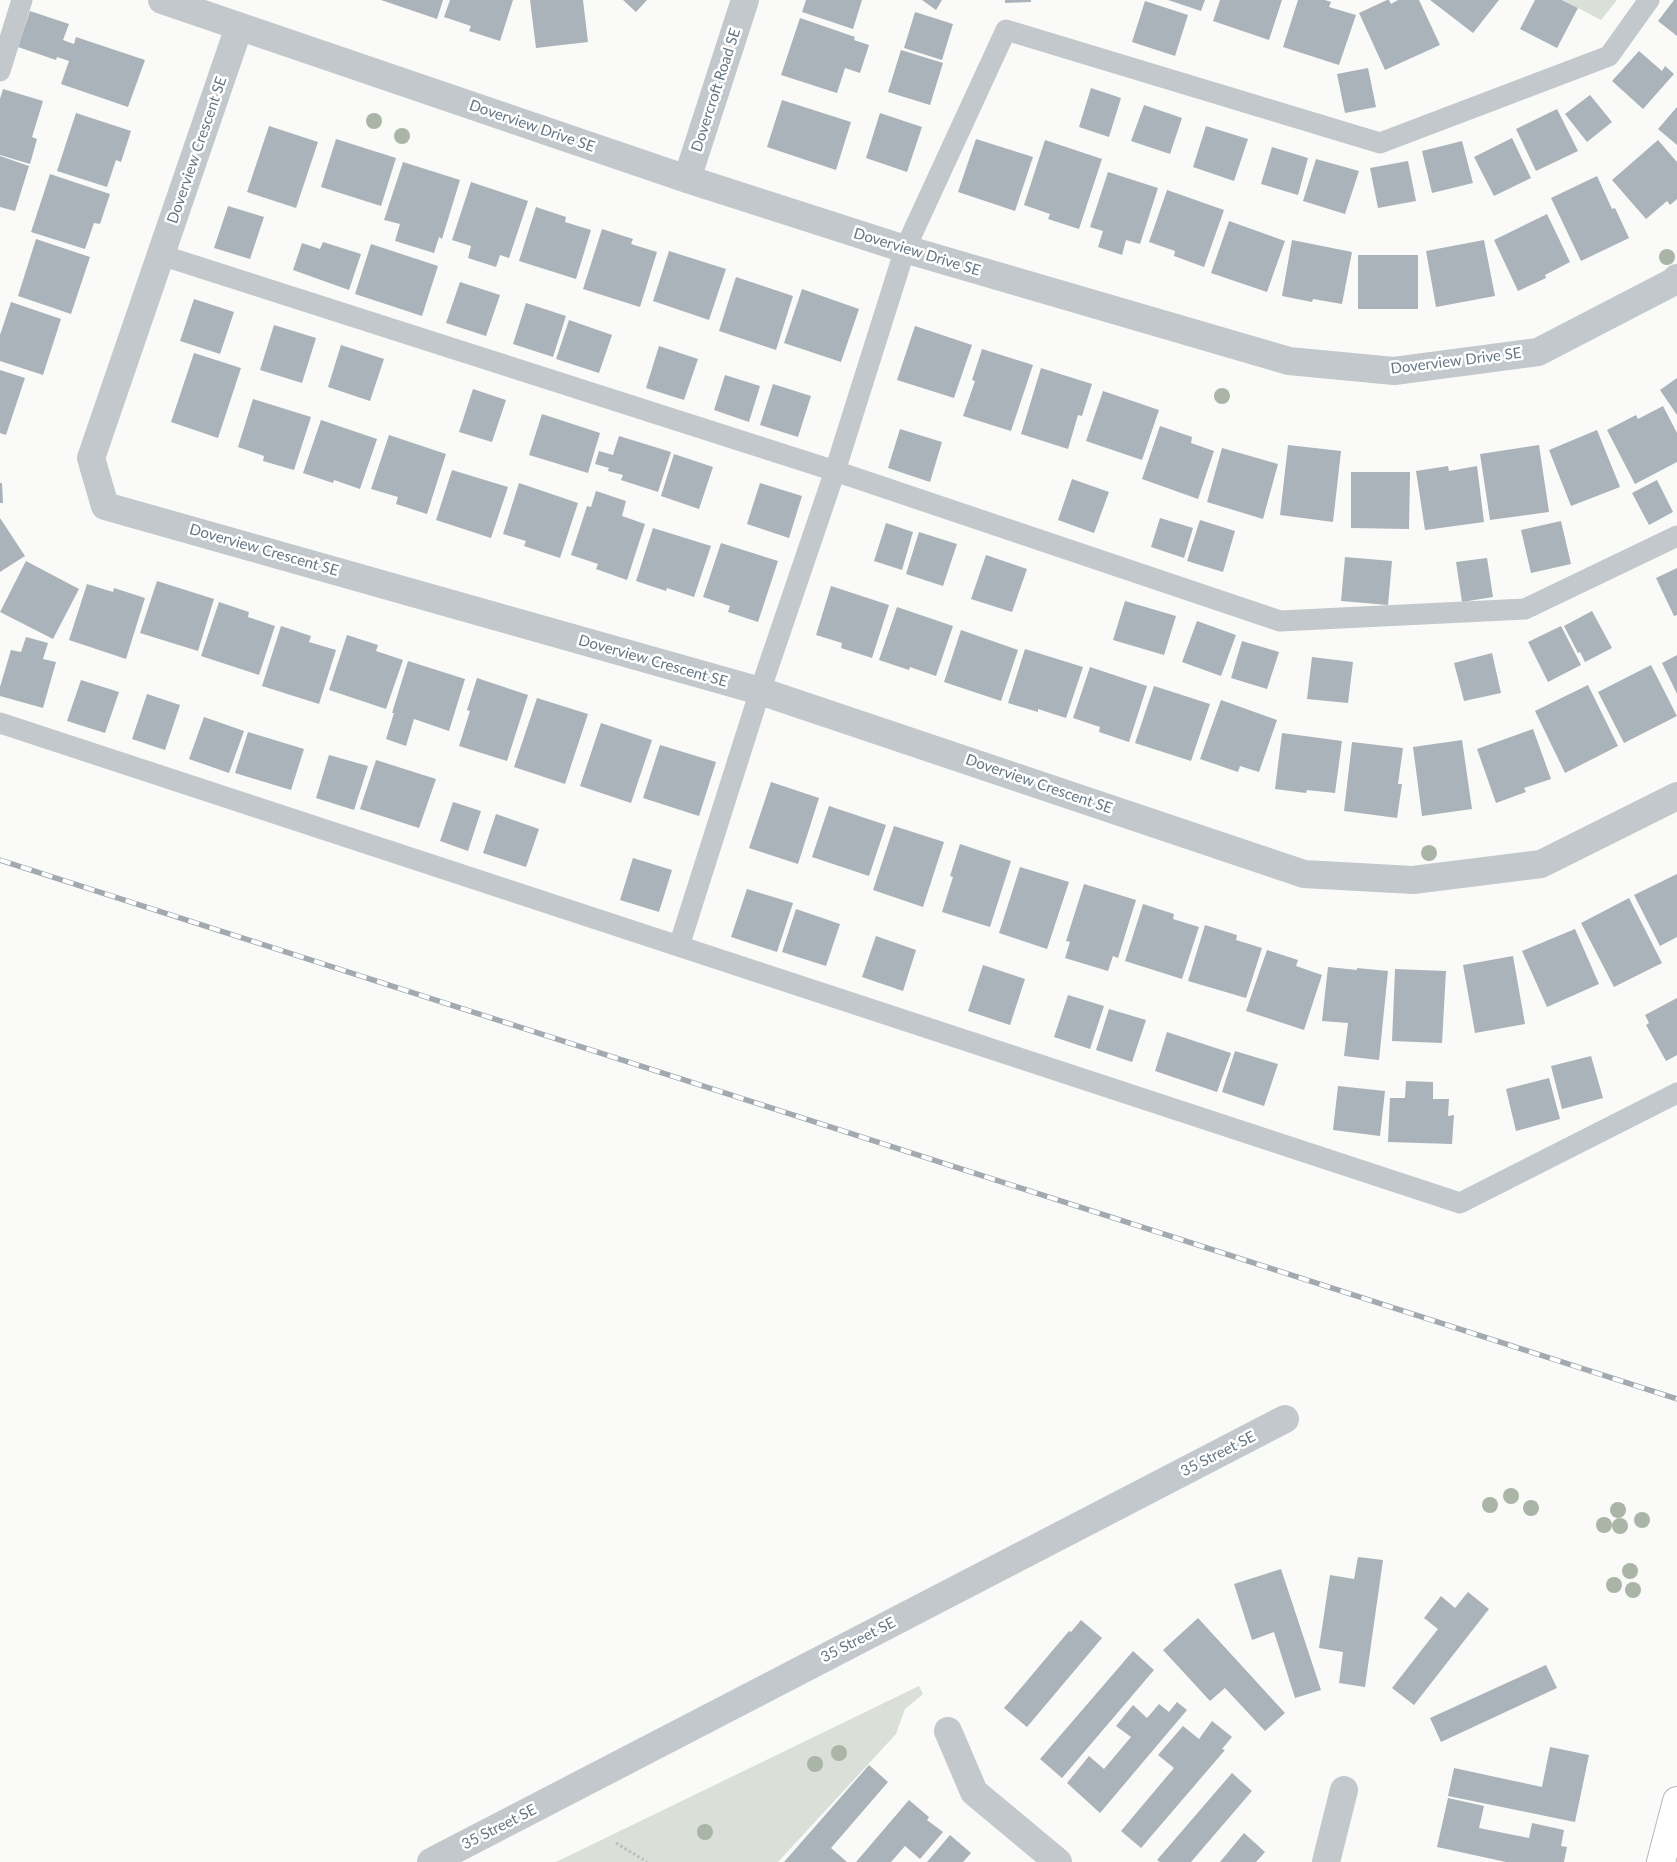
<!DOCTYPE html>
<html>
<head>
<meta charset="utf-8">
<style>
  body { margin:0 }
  canvas { display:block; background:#fafaf8 }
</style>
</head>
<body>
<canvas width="1677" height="1862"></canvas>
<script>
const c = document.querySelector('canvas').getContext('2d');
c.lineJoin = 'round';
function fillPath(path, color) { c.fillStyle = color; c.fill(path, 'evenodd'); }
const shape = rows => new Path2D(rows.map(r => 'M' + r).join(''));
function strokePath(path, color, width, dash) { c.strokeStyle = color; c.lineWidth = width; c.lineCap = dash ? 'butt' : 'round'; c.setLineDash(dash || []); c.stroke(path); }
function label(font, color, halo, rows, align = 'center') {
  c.font = font + ' Lato,sans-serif'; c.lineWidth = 5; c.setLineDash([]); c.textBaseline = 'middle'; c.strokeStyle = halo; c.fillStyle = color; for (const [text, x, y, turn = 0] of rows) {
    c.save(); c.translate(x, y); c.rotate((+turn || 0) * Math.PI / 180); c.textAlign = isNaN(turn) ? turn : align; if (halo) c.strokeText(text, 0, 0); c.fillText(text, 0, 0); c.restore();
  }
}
fillPath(shape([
  [1563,0,1617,0,1601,20],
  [919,1686,923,1694,905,1709,896,1734,778,1862,556,1862]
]), '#dadfd7');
fillPath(shape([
  [381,0,443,0,437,19],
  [450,0,513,0,500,41,469,31,471,26,444,17],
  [530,0,583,0,588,42,536,48],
  [623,0,647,0,636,12],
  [806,0,862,0,853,29,802,12],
  [922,0,942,0,936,10],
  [1005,0,1031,0,1031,2,1005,3],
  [1168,0,1205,0,1201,11],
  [1220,0,1282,0,1269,40,1213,21],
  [1298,0,1325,0,1331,2,1329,7,1356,15,1339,65,1283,47],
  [1387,0,1389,0,1391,4,1398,0,1419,0,1440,45,1385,70,1359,13],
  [1430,0,1499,0,1473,33],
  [1535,0,1562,0,1578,8,1557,48,1520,29],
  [1674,0,1677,0,1677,36,1658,21],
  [1145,1,1188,15,1175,56,1132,42],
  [30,11,69,24,63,40,74,44,76,37,145,60,128,107,61,84,69,61,57,57,56,60,18,47],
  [915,12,953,24,942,60,904,48],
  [800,18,855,37,854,40,869,45,860,73,845,68,837,93,781,75],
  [901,50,943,63,930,105,888,92],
  [1639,51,1662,71,1665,66,1674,74,1643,109,1612,81],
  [1368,68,1376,107,1345,113,1337,74],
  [1091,88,1121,98,1109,137,1079,127],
  [3,89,43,101,32,137,37,139,30,164,0,155,0,99],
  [1590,95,1612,122,1587,142,1565,114],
  [782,100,851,122,836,170,767,147],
  [1144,105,1182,118,1170,154,1131,141],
  [1677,107,1677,145,1658,129],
  [1557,109,1578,151,1536,171,1516,129],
  [76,113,131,131,121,162,116,160,107,187,57,171],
  [880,113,922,127,907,172,866,158],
  [269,126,318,142,296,208,247,192],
  [1206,126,1248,139,1234,181,1193,167],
  [1512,138,1531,178,1494,196,1474,157],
  [336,139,396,158,381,206,321,187],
  [976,139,1033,157,1015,211,958,192],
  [1045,140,1102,159,1079,229,1048,219,1050,214,1024,205],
  [1658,140,1677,162,1677,199,1670,205,1667,201,1646,219,1612,180],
  [1462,141,1473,183,1432,193,1422,151],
  [1272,147,1308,158,1298,195,1261,184],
  [0,156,29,166,15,211,0,207],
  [1316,159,1359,171,1345,214,1303,201],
  [1408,161,1416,201,1378,208,1370,168],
  [403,162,460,180,442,239,439,237,434,253,395,241,400,224,384,220],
  [1108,172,1158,188,1140,244,1126,240,1122,255,1098,247,1103,231,1090,227],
  [50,174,110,194,100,224,94,223,85,249,31,232],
  [1597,176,1612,209,1615,208,1629,238,1581,261,1551,198],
  [471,182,528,201,509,258,500,255,496,267,468,258,471,246,452,240],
  [1167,190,1224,210,1204,267,1174,256,1175,251,1149,242],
  [228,206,264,217,250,259,214,248],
  [536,207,566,217,565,222,591,230,576,279,519,261],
  [1547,214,1570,262,1545,275,1546,278,1518,291,1494,240],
  [1229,221,1285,241,1267,292,1211,273],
  [602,229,633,239,631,244,657,252,640,307,583,289],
  [36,239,90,257,71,314,18,296],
  [1292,240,1352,252,1342,304,1313,299,1312,302,1282,296],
  [1484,240,1495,296,1436,307,1426,251],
  [323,242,361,254,349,290,293,270,302,243,320,249],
  [371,244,438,266,422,316,355,294],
  [669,251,726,269,709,320,653,301],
  [1358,255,1418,255,1418,309,1358,309],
  [736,277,793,296,776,350,719,331],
  [460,282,500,295,486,336,446,323],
  [802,289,859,309,841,362,784,343],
  [194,299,234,312,220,354,180,341],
  [11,302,61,319,43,375,0,361,0,335],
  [526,303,566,316,553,357,513,344],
  [569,320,612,335,599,373,556,359],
  [274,325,316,338,302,383,260,370],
  [915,326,972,345,954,398,897,380],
  [341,345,384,359,370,401,328,387],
  [659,346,698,359,684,400,646,388],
  [982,349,1033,365,1011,431,963,416,975,381,972,380],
  [194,353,241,368,218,438,171,422],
  [1041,368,1092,384,1082,416,1078,415,1068,449,1021,434],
  [0,370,25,378,6,435,0,433],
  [725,375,760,386,749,422,714,410],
  [1677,378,1677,415,1660,390],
  [773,384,811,396,798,437,760,425],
  [473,389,506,400,492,442,459,432],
  [1103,391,1159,410,1142,460,1086,441],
  [253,399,311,417,294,470,263,461,264,456,238,447],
  [1663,406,1677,433,1677,462,1635,484,1607,430,1636,415,1638,419],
  [542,414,600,433,588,473,529,455],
  [321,420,377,439,360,489,334,480,333,483,303,473],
  [1160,426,1192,437,1191,443,1214,451,1198,499,1142,479],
  [900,429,942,442,930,482,888,468],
  [1597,430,1620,487,1571,506,1549,450],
  [389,435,446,454,427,514,396,504,398,497,371,489],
  [619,436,671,452,658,492,621,480,623,475,608,471,609,468,595,464,599,451,613,455],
  [1288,445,1341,451,1333,522,1280,515],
  [1539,445,1549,512,1490,520,1480,454],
  [1222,448,1278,464,1263,519,1207,502],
  [674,454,713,467,699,509,661,496],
  [1448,466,1449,471,1477,466,1484,522,1425,530,1416,471],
  [452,470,508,487,491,538,436,520],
  [1351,472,1410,472,1409,529,1351,528],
  [1072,479,1109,492,1094,533,1058,520],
  [1657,480,1673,512,1649,525,1632,493],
  [0,483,2,483,3,503,0,503],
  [519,483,578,503,560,558,524,546,526,541,503,534],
  [760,483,802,496,789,538,747,524],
  [596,491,626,501,622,516,645,524,627,580,596,569,598,564,571,555,587,506,591,507],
  [0,518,25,556,0,572],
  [1160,518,1193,528,1184,558,1151,547],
  [1200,520,1235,531,1223,572,1187,561],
  [1561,521,1571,564,1531,573,1521,530],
  [886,523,913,532,902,570,874,561],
  [653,528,711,546,694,597,667,588,666,591,636,581],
  [919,532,957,544,943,586,906,574],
  [721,543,778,561,758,622,728,612,730,606,703,597],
  [986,555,1027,569,1012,612,971,599],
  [1345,557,1392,561,1388,605,1341,601],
  [1487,558,1493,597,1462,602,1456,562],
  [26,561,79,589,53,639,0,612],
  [1677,568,1677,615,1674,616,1656,578],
  [157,581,214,599,198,651,140,633],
  [87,584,113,592,114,588,145,598,126,659,69,640],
  [831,586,889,605,872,658,841,648,842,643,816,635],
  [1125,601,1176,616,1164,655,1113,640],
  [219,602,249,612,248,617,275,626,259,675,201,656],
  [897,607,953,626,936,676,910,667,909,670,879,660],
  [1592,611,1612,648,1585,662,1580,652,1578,653,1564,626],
  [1197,621,1236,635,1221,676,1182,662],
  [281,626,311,636,309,642,336,650,319,704,262,686],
  [1561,626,1581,665,1548,682,1528,642],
  [961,630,1018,650,1001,701,944,682],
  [347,635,378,645,376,651,403,660,386,709,329,690],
  [26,637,48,643,43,659,56,662,43,708,0,696,0,687,11,650,21,652],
  [1242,641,1279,652,1267,689,1231,678],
  [1025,649,1083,667,1066,718,1038,709,1038,712,1008,703],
  [1492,653,1501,693,1464,701,1454,663],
  [1677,655,1677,694,1662,663],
  [1312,657,1353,662,1348,703,1307,699],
  [408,661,465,679,449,731,414,719,406,746,386,739,394,713,392,713],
  [1651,665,1677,716,1624,743,1598,692],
  [1090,667,1147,686,1129,742,1099,732,1100,727,1073,718],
  [477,678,528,695,507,761,459,746,470,711,467,710],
  [81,680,119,692,105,733,67,721],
  [1588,685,1618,746,1565,773,1535,711],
  [1154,686,1210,704,1191,761,1135,743],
  [147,694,180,705,165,750,132,739],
  [537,698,588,714,565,784,514,767],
  [1221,700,1277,720,1259,772,1240,766,1238,772,1200,759],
  [204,717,244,731,229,773,189,759],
  [601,723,652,740,631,803,580,786],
  [1533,729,1551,779,1524,788,1526,792,1496,803,1477,749],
  [248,732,304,749,291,790,235,773],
  [1282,733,1342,741,1335,793,1307,790,1306,793,1275,789],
  [1462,740,1472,809,1422,816,1413,747],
  [1352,742,1403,748,1398,784,1402,784,1397,818,1344,811],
  [660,745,716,762,699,816,643,798],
  [329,755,368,766,354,810,316,798],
  [376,760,436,779,419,828,360,809],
  [771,782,819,798,798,864,749,848],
  [453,802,481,811,468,851,440,841],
  [829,806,886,825,869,876,812,857],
  [496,814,539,829,526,867,483,853],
  [894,826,944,842,923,907,873,890],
  [960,844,1011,861,990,927,942,912,953,877,950,876],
  [633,858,672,870,659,912,620,900],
  [1020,867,1069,882,1047,949,999,933],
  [1677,874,1677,937,1660,946,1634,895],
  [1084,884,1136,900,1118,958,1113,956,1108,971,1065,958,1070,942,1066,941],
  [747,889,793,903,777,952,731,937],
  [1629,898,1662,963,1614,987,1581,923],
  [1143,904,1174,914,1173,919,1199,927,1182,979,1125,961],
  [796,909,840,924,826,966,782,952],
  [1205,925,1237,935,1236,940,1262,948,1246,998,1188,981],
  [1575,929,1599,984,1547,1007,1522,951],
  [876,936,916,950,903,991,862,977],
  [1267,950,1298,960,1296,966,1322,975,1304,1030,1246,1011],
  [1513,956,1525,1024,1475,1033,1463,965],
  [983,965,1025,979,1010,1025,968,1011],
  [1328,967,1357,970,1357,968,1388,971,1379,1060,1344,1056,1348,1023,1322,1021],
  [1395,969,1446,971,1442,1043,1392,1041],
  [1068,995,1104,1006,1090,1049,1054,1037],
  [1677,998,1677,1055,1666,1061,1646,1025,1649,1023,1645,1015],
  [1109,1009,1146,1020,1132,1062,1096,1050],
  [1167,1032,1231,1053,1217,1092,1155,1071],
  [1235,1051,1278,1064,1264,1106,1222,1092],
  [1591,1056,1603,1098,1562,1109,1551,1066],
  [1549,1078,1560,1119,1516,1131,1506,1089],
  [1406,1081,1433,1082,1433,1099,1449,1099,1448,1116,1454,1115,1452,1144,1388,1142,1390,1098,1405,1098],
  [1338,1086,1385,1091,1380,1136,1333,1130],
  [1358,1557,1383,1560,1365,1687,1339,1683,1343,1652,1319,1648,1330,1575,1354,1579],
  [1281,1569,1321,1690,1295,1698,1274,1632,1252,1640,1234,1584],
  [1468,1592,1489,1609,1414,1705,1392,1688,1438,1629,1424,1618,1441,1596,1455,1608],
  [1198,1618,1285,1713,1265,1731,1225,1688,1210,1701,1163,1650],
  [1081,1620,1102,1638,1027,1727,1004,1708,1069,1631,1071,1632],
  [1133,1651,1154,1670,1062,1778,1040,1759],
  [1546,1665,1557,1688,1441,1742,1430,1718],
  [1177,1702,1187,1710,1100,1813,1067,1783,1089,1756,1104,1769,1131,1737,1116,1726,1133,1705,1147,1718,1159,1704,1169,1712],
  [1212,1721,1232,1737,1222,1749,1225,1750,1141,1848,1121,1831,1174,1768,1158,1755,1183,1726,1199,1739],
  [1550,1747,1589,1755,1575,1822,1448,1796,1454,1768,1542,1787],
  [869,1765,888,1782,831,1848,847,1862,784,1862],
  [1232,1773,1252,1791,1191,1862,1160,1862,1157,1860],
  [1448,1798,1484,1806,1479,1828,1529,1838,1532,1823,1564,1830,1561,1846,1567,1847,1564,1862,1506,1862,1437,1847],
  [909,1800,929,1817,927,1820,943,1832,920,1859,905,1846,891,1862,856,1862],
  [1244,1833,1265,1852,1256,1862,1220,1862],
  [950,1835,971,1853,963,1862,927,1862]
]), '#aab3b9');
const secondary = shape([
  [1661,1862,1677,1801]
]);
strokePath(secondary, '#b3babf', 30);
strokePath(shape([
  [616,1843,647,1862]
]), '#bbbfc2', 3, [2.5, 2.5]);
strokePath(shape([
  [0,71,22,0],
  [161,255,835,471,1280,621,1525,609,1677,536],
  [0,723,1460,1203,1677,1093],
  [679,946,760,691,835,471,905,249,1006,30,1380,143,1609,56,1649,0]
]), '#c3c8cc', 21);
strokePath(shape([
  [162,0,687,179,905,249,1289,361,1394,371,1538,352,1673,282,1677,278],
  [239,27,91,458,105,506,760,691,1304,874,1413,880,1541,864,1677,796],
  [687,179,745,0],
  [948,1731,974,1792,1058,1862],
  [431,1862,1285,1419],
  [1326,1862,1344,1790]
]), '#c3c8cc', 28);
strokePath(secondary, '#fff', 28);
const rail = shape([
  [0,860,1677,1399]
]);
strokePath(rail, '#a2aab0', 5.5);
strokePath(rail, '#fff', 4, [11]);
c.fillStyle = '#aab4a7';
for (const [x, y] of [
  [374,121],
  [402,136],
  [1667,257],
  [1222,396],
  [1429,853],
  [1511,1496],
  [1490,1505],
  [1531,1508],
  [1618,1510],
  [1642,1520],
  [1604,1525],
  [1620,1526],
  [1630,1571],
  [1614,1585],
  [1633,1590],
  [839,1753],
  [815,1764],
  [705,1832]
]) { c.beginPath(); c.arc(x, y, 8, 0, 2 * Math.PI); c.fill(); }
label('15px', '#657683', '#fff', [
  ["Dovercroft Road SE",716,90,-72],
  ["Doverview Drive SE",532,126,19],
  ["Doverview Crescent SE",197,150,-71],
  ["Doverview Drive SE",917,252,17],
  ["Doverview Drive SE",1456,361,-7],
  ["Doverview Crescent SE",264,550,16],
  ["Doverview Crescent SE",653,661,16],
  ["Doverview Crescent SE",1039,784,19],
  ["35 Street SE",1218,1454,-27],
  ["35 Street SE",858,1640,-27],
  ["35 Street SE",499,1827,-27]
]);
</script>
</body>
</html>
